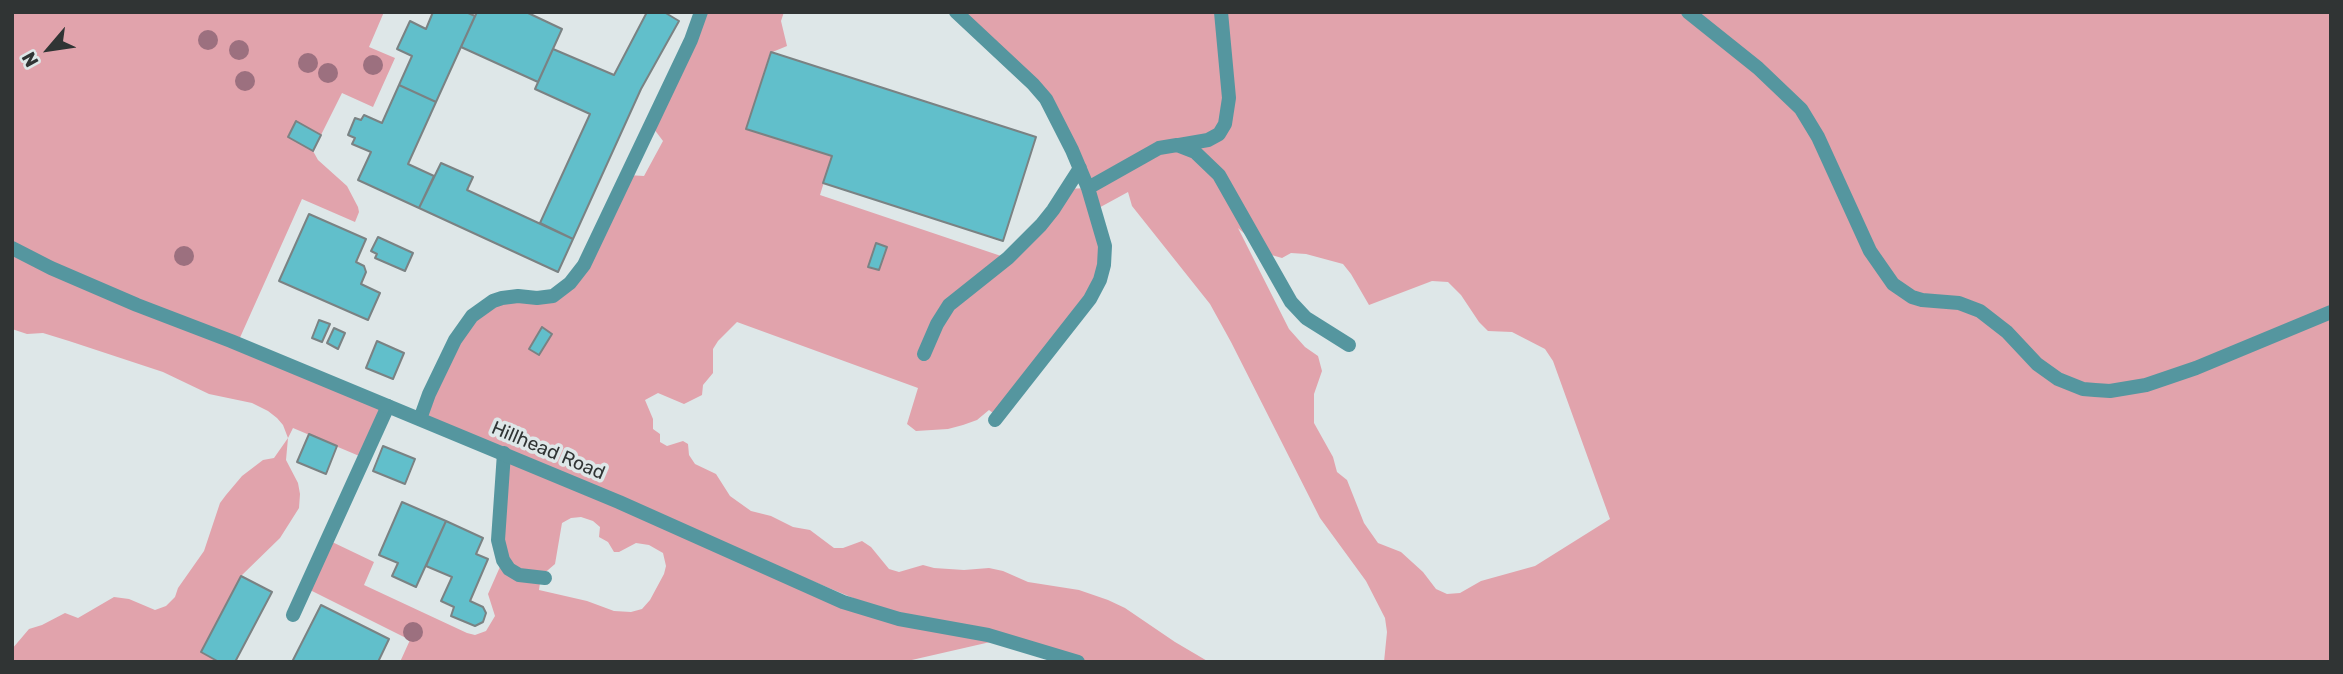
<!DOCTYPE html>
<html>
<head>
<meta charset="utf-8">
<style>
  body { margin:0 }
  #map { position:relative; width:2343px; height:674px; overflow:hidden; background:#dee7e8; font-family:Rubik,sans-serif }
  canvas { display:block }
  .frame { position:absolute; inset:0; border:14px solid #303434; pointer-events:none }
  .north { position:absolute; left:14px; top:14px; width:70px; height:70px; -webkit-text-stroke:5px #dee7e8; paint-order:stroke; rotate:241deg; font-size:19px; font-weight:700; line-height:28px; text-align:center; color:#303434 }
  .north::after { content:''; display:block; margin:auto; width:24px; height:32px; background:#303434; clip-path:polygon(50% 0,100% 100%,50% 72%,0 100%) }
</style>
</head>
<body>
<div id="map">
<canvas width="2343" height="674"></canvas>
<div class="frame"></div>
<div class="north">N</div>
</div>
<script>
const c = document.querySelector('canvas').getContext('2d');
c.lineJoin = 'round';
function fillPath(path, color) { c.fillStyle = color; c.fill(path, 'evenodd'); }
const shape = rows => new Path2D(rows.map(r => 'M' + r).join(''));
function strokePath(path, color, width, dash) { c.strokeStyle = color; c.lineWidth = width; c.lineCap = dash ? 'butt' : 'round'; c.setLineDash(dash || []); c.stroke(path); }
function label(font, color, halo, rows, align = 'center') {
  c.font = font + ' Rubik,sans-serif'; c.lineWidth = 7; c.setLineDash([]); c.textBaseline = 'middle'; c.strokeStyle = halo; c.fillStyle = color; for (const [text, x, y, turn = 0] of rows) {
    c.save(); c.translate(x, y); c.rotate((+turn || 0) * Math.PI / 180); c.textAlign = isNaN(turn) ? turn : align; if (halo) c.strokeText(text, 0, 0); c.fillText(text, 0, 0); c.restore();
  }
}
fillPath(shape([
  [12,12,384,12,369,47,395,58,373,107,342,93,321,135,296,122,288,136,313,151,318,160,347,186,358,207,359,212,355,222,302,199,238,342,12,246],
  [701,12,784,12,781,21,787,46,770,53,746,129,832,156,820,195,1007,258,1067,189,1087,188,1052,109,963,12,2331,12,2331,662,1384,662,1387,632,1385,618,1366,581,1320,518,1231,342,1210,304,1132,206,1128,192,1095,210,1105,246,1100,280,997,416,989,410,977,420,963,425,948,429,916,431,907,424,918,388,737,322,718,341,713,349,713,373,703,385,702,395,684,404,658,393,645,400,653,419,653,429,660,434,660,442,667,446,683,441,688,444,689,455,695,464,716,474,730,496,751,511,771,516,793,527,810,530,834,548,843,548,862,541,871,547,889,569,899,572,923,565,934,568,964,570,989,568,1003,571,1028,582,1079,590,1108,600,1125,608,1175,642,1209,662,1081,662,901,618,421,418,429,394,481,308,562,291,628,175,644,176,663,141,651,125],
  [1238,228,1268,254,1282,258,1291,253,1306,254,1343,264,1351,274,1369,305,1432,281,1448,282,1461,295,1479,322,1488,331,1512,332,1545,349,1553,361,1610,519,1535,566,1481,581,1460,593,1447,594,1436,589,1423,572,1401,552,1378,543,1364,523,1347,480,1337,472,1333,457,1314,423,1314,394,1322,371,1318,356,1305,347,1289,329],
  [12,249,387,407,364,458,293,428,288,438,286,460,298,483,300,494,299,508,280,538,241,576,201,652,219,662,12,662,12,649,29,629,42,625,65,613,78,618,114,597,129,599,155,610,166,606,175,597,178,588,204,551,220,503,226,495,242,476,263,460,274,458,288,438,283,425,277,418,268,411,252,403,209,394,163,372,69,341,43,333,27,334,12,329],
  [504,454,809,589,999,640,903,662,400,662,410,640,306,588,328,540,374,562,364,585,467,633,475,635,486,631,495,616,488,594,503,560],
  [581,517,593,521,600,527,599,537,608,542,614,552,619,552,636,543,649,545,663,553,666,566,664,574,650,600,642,609,631,612,614,611,587,601,539,590,541,576,555,564,562,523,571,518]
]), '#e1a3ac');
const building = shape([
  [433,12,466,12,475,16,436,102,399,85,412,56,397,49,410,21,426,29,433,12],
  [477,12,526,12,562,29,538,82,461,47,477,12],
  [647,12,664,12,679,21,641,89,573,239,540,223,590,114,535,89,553,49,614,75,647,12],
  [771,52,1036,137,1003,241,823,183,832,156,746,129,771,52],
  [399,85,436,102,408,164,434,176,419,208,358,180,371,152,352,144,355,138,348,135,355,118,361,120,364,115,382,123,399,85],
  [296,121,321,135,313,151,288,137,296,121],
  [441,163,473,177,467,190,573,239,558,272,419,208,441,163],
  [309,214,366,239,356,262,364,266,366,272,361,284,380,293,368,320,279,281,309,214],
  [378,237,413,253,405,271,375,258,377,254,371,251,378,237],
  [876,243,887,247,879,270,868,267,876,243],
  [319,320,330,324,322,342,312,338,319,320],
  [542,327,552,334,539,355,529,349,542,327],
  [334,328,345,333,338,349,327,343,334,328],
  [377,341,404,353,393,379,366,368,377,341],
  [309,434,337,446,326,474,297,462,309,434],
  [383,446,415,459,405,484,373,471,383,446],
  [402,502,446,521,416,587,392,576,398,563,379,555,402,502],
  [446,521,483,538,476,554,488,559,470,601,483,607,486,613,483,622,475,626,451,616,454,607,441,601,452,577,426,566,446,521],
  [241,576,272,592,235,662,219,662,201,652,241,576],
  [321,605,389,639,378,662,292,662,321,605]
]);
fillPath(building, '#61bfcb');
strokePath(building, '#7a8283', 2);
strokePath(shape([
  [956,12,1033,84,1046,99,1072,150,1088,188,1105,246,1104,265,1100,280,1090,299,995,420],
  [1688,12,1758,68,1801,109,1818,137,1870,251,1893,284,1912,297,1922,300,1959,303,1980,311,2007,332,2037,364,2058,379,2083,389,2095,390,2110,391,2146,385,2196,368,2331,312],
  [1179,145,1208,140,1219,134,1225,124,1229,98,1221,12],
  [1088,188,1159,148,1177,145,1195,152,1219,175,1291,302,1306,318,1349,345],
  [924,354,937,324,949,305,1008,258,1041,225,1053,210,1080,168],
  [420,419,429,394,455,340,472,316,493,301,502,298,518,296,537,298,553,296,570,283,584,265,691,40,701,12],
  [504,453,498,540,503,560,509,569,519,575,545,578],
  [293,615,388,406]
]), '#55969f', 14);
strokePath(shape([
  [12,248,51,268,137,305,231,341,619,502,843,602,899,619,988,635,1078,662]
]), '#55969f', 14);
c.fillStyle = '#9c707f';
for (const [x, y] of [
  [208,40],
  [239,50],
  [308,63],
  [373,65],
  [328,73],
  [245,81],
  [184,256],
  [413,632]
]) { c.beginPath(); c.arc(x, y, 10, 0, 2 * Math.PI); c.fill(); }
label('19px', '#303434', '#dee7e8', [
  ["Hillhead Road",548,451,23]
]);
</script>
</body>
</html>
